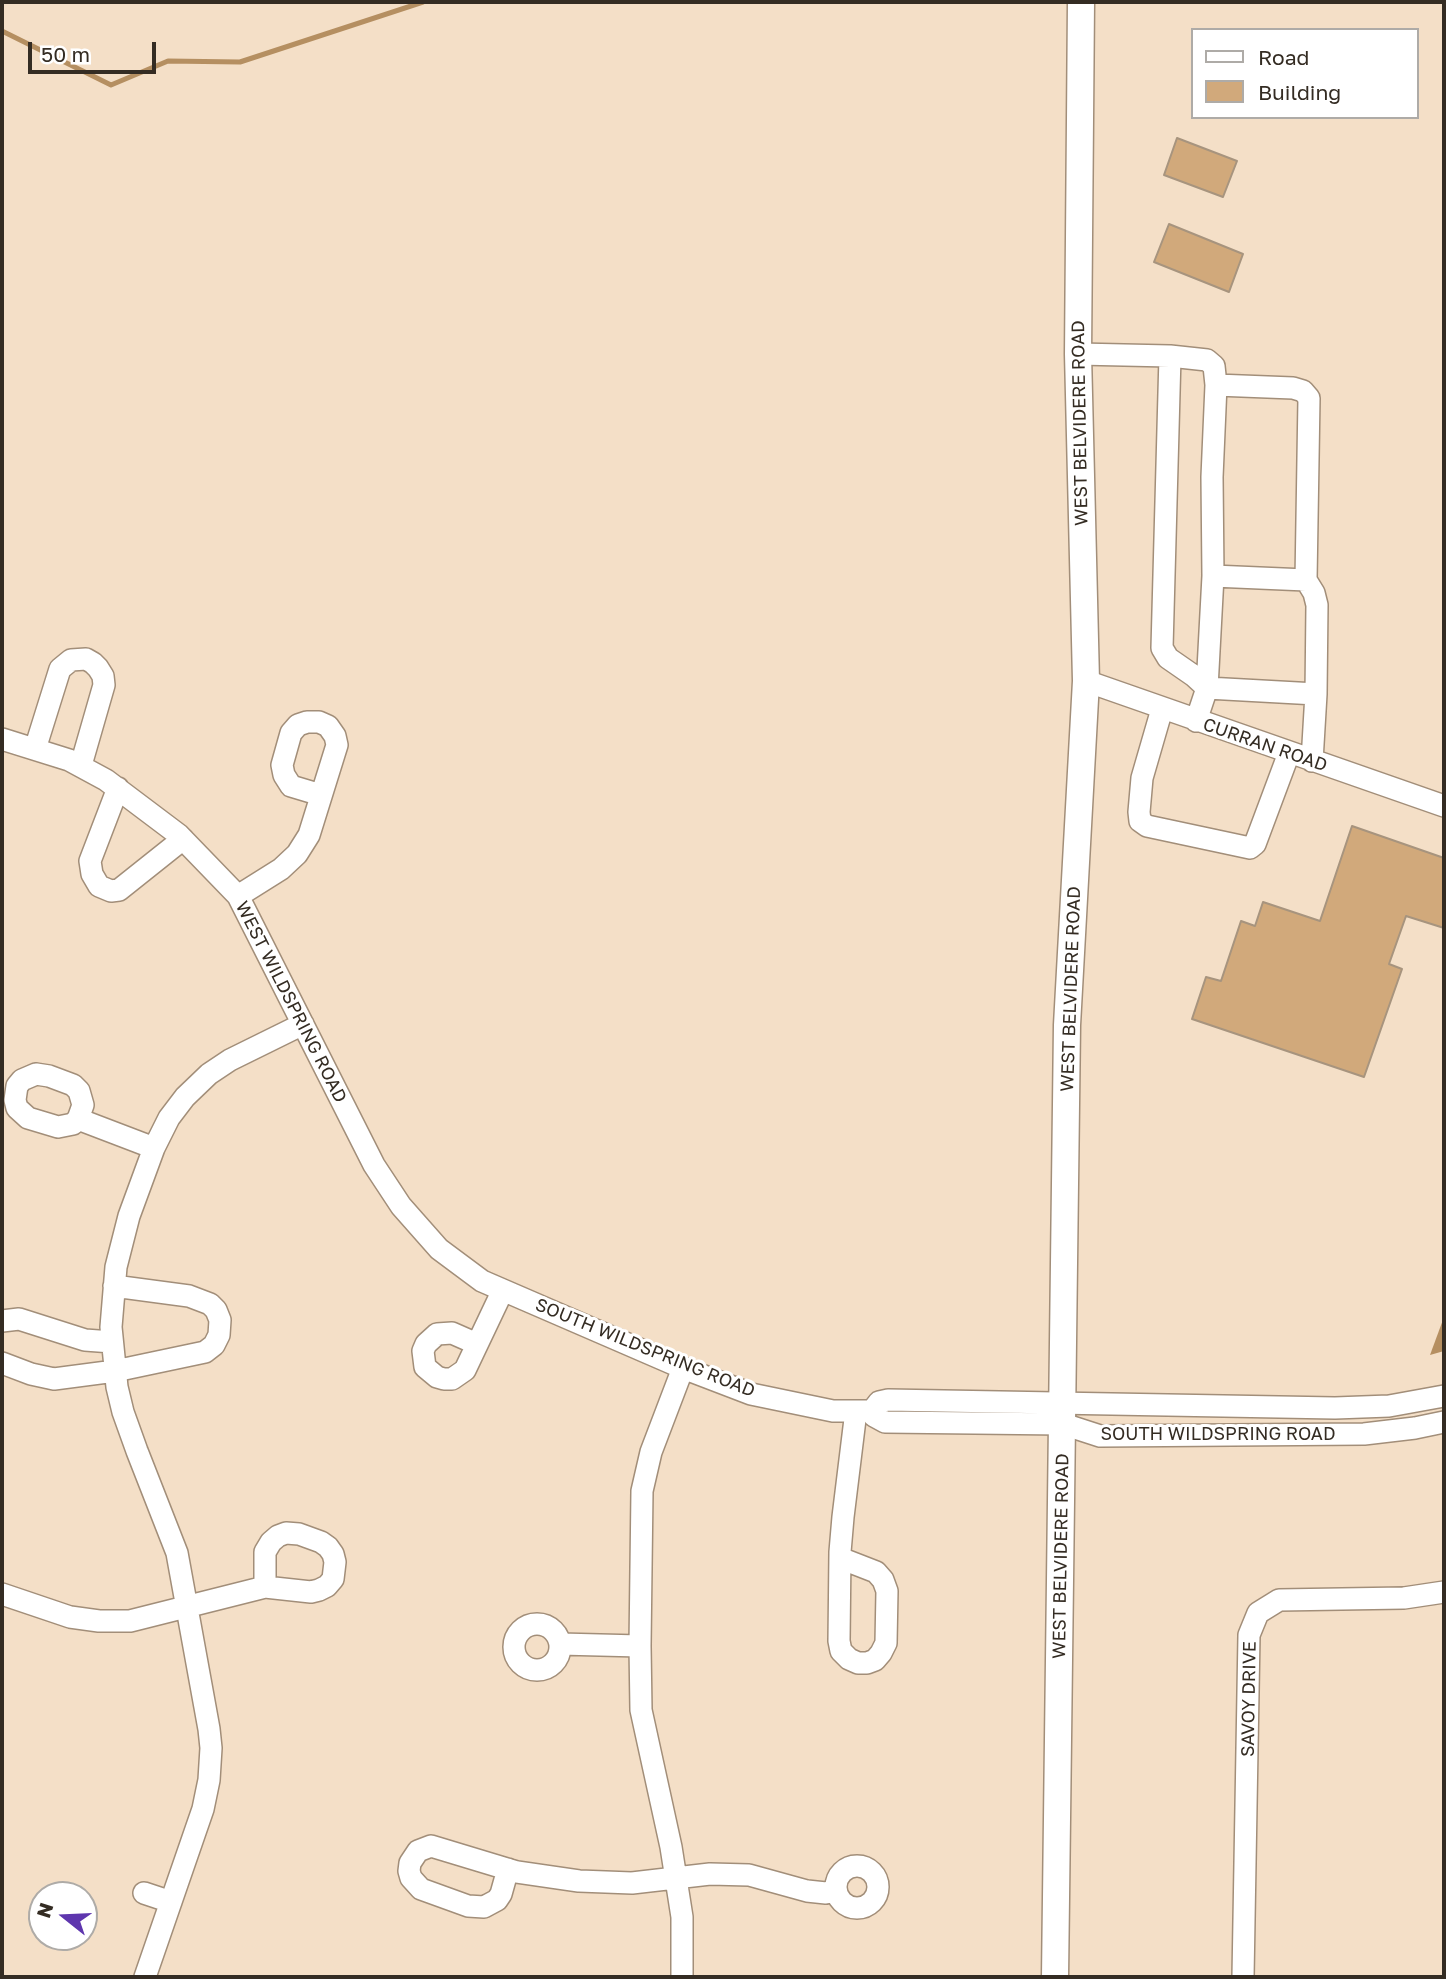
<!DOCTYPE html>
<html>
<head>
<meta charset="utf-8">
<style>
  body { margin:0 }
  #map { position:relative; width:1446px; height:1979px; overflow:hidden; background:#f4dfc7; font-family:"Golos Text",sans-serif }
  canvas { display:block }
  .frame { position:absolute; inset:0; border:4px solid #342c23; pointer-events:none }
  .legend { position:absolute; left:1191px; top:28px; width:228px; height:91px; box-sizing:border-box; background:#fff; border:2px solid #aeaba7; margin:0; padding:9px 12px; list-style:none; font-size:21px; color:#342c23 }
  .legend li { display:flex; align-items:center; gap:14px; height:35px }
  .legend b { width:35px; border:2px solid #aeaba7 }
  .north { position:absolute; left:28px; top:1881px; width:70px; height:70px; box-sizing:border-box; background:#fff; border:2px solid #aeaba7; border-radius:50%; rotate:288deg; font-size:19px; font-weight:700; line-height:28px; text-align:center; color:#342c23 }
  .north::after { content:''; display:block; margin:auto; width:24px; height:32px; background:#5e36ae; clip-path:polygon(50% 0,100% 100%,50% 72%,0 100%) }
  .scale { position:absolute; left:28px; top:42px; width:128px; height:32px; box-sizing:border-box; border:4px solid #342c23; border-top:0; padding-left:9px; font-size:21px; line-height:24px; white-space:nowrap; color:#342c23; -webkit-text-stroke:5px #fff; paint-order:stroke }
</style>
</head>
<body>
<div id="map">
<canvas width="1446" height="1979"></canvas>
<div class="frame"></div>
<ul class="legend">
<li><b style="height:9px;background:#fff"></b>Road</li>
<li><b style="height:19px;background:#d1a97b"></b>Building</li>
</ul>
<div class="north">N</div>
<div class="scale">50 m</div>
</div>
<script>
const c = document.querySelector('canvas').getContext('2d');
c.lineJoin = 'round';
function fillPath(path, color) { c.fillStyle = color; c.fill(path, 'evenodd'); }
const shape = rows => new Path2D(rows.map(r => 'M' + r).join(''));
function strokePath(path, color, width, dash) { c.strokeStyle = color; c.lineWidth = width; c.lineCap = dash ? 'butt' : 'round'; c.setLineDash(dash || []); c.stroke(path); }
function label(font, color, halo, rows, align = 'center') {
  c.font = font + ' "Golos Text",sans-serif'; c.lineWidth = 6; c.setLineDash([]); c.textBaseline = 'middle'; c.strokeStyle = halo; c.fillStyle = color; for (const [text, x, y, turn = 0] of rows) {
    c.save(); c.translate(x, y); c.rotate((+turn || 0) * Math.PI / 180); c.textAlign = isNaN(turn) ? turn : align; if (halo) c.strokeText(text, 0, 0); c.fillText(text, 0, 0); c.restore();
  }
}
fillPath(shape([
  [1444,1317,1444,1351,1430,1355]
]), '#b58f61');
strokePath(shape([
  [2,31,111,85,168,61,240,62,423,2]
]), '#b58f61', 5);
const building = shape([
  [1177,138,1237,161,1223,197,1164,175,1177,138],
  [1169,224,1243,254,1229,292,1154,262,1169,224],
  [1352,826,1444,858,1444,928,1406,916,1389,964,1402,969,1364,1077,1192,1019,1206,977,1221,981,1241,921,1255,926,1263,902,1320,921,1352,826]
]);
fillPath(building, '#d1a97b');
strokePath(building, '#a7947e', 2);
const minor = shape([
  [1078,354,1170,356,1207,360,1214,366,1216,385,1293,388,1303,391,1309,398,1306,580,1314,593,1317,605,1316,694,1207,688,1196,721],
  [1170,356,1162,648,1168,658,1194,676,1207,688],
  [1213,576,1306,580],
  [1086,681,1444,806],
  [1207,688,1213,576,1212,477,1216,385],
  [1162,709,1142,778,1139,812,1140,821,1147,826,1250,848,1255,844,1289,753],
  [2,739,69,760,106,780,179,835,238,896,374,1165,401,1206,439,1249,482,1281,683,1368,751,1394,833,1411,872,1411],
  [35,749,60,669,71,660,86,659,93,663,98,668,103,676,104,685,81,765],
  [1312,761,1316,694],
  [118,788,90,861,92,874,99,886,111,891,119,890,183,839],
  [238,896,281,869,297,854,309,835,337,745,335,736,328,726,319,722,307,722,298,725,291,733,282,765,284,775,291,786,321,795],
  [36,1074,49,1076,73,1085,79,1091,83,1105,78,1119,73,1124,58,1127,28,1118,17,1108,15,1100,17,1086,22,1080,36,1074],
  [78,1119,154,1148],
  [2,1321,19,1319,85,1340,112,1342],
  [477,1344,452,1333,437,1334,426,1344,423,1351,425,1367,437,1377,444,1379,452,1379,465,1370,503,1290],
  [2,1363,31,1374,54,1379,115,1371,205,1352,214,1345,219,1335,220,1320,216,1310,210,1304,189,1296,114,1286],
  [872,1411,874,1416,885,1422,1063,1424,1100,1436,1364,1434,1415,1428,1444,1422],
  [872,1411,879,1402,888,1400,1335,1408,1389,1406,1444,1396],
  [840,1558,876,1572,883,1580,887,1591,886,1643,881,1653,875,1660,867,1663,858,1663,849,1659,841,1651,839,1641,840,1552,843,1517,856,1411],
  [2,1594,70,1617,99,1621,130,1621,265,1587,311,1592,319,1590,327,1586,333,1579,335,1562,333,1554,328,1547,321,1542,299,1534,286,1533,278,1536,271,1542,265,1552,265,1587],
  '514 1647a23 23 0 1 1 46 0a23 23 0 1 1-46 0Z',
  [560,1644,640,1646],
  '836 1887a21 21 0 1 1 42 0a21 21 0 1 1-42 0Z',
  [508,1869,501,1894,497,1900,484,1907,468,1906,421,1889,411,1878,409,1871,410,1863,418,1851,431,1846,517,1872,579,1881,632,1883,710,1874,749,1875,807,1891,826,1893,836,1890],
  [144,1893,171,1902],
  [145,1977,203,1809,209,1780,211,1748,209,1729,177,1553,137,1451,123,1412,117,1387,111,1327,116,1267,129,1216,154,1148,169,1118,185,1097,209,1074,230,1060,303,1024],
  [682,1977,682,1917,671,1847,641,1710,640,1646,642,1491,651,1452,683,1368],
  [1243,1977,1249,1635,1258,1613,1279,1600,1404,1598,1444,1592]
]);
const major = shape([
  [1055,1977,1067,1025,1086,681,1078,354,1081,2]
]);
strokePath(minor, '#a28e79', 24);
strokePath(major, '#a28e79', 29);
strokePath(minor, '#fff', 21);
strokePath(major, '#fff', 26);
label('18px', '#342c23', '#fff', [
  ["WEST BELVIDERE ROAD",1080,423,-91],
  ["CURRAN ROAD",1265,745,19],
  ["WEST BELVIDERE ROAD",1071,989,-88],
  ["WEST WILDSPRING ROAD",291,1002,63],
  ["SOUTH WILDSPRING ROAD",645,1348,22],
  ["SOUTH WILDSPRING ROAD",1218,1434],
  ["WEST BELVIDERE ROAD",1061,1556,-89],
  ["SAVOY DRIVE",1249,1699,-89]
]);
</script>
</body>
</html>
